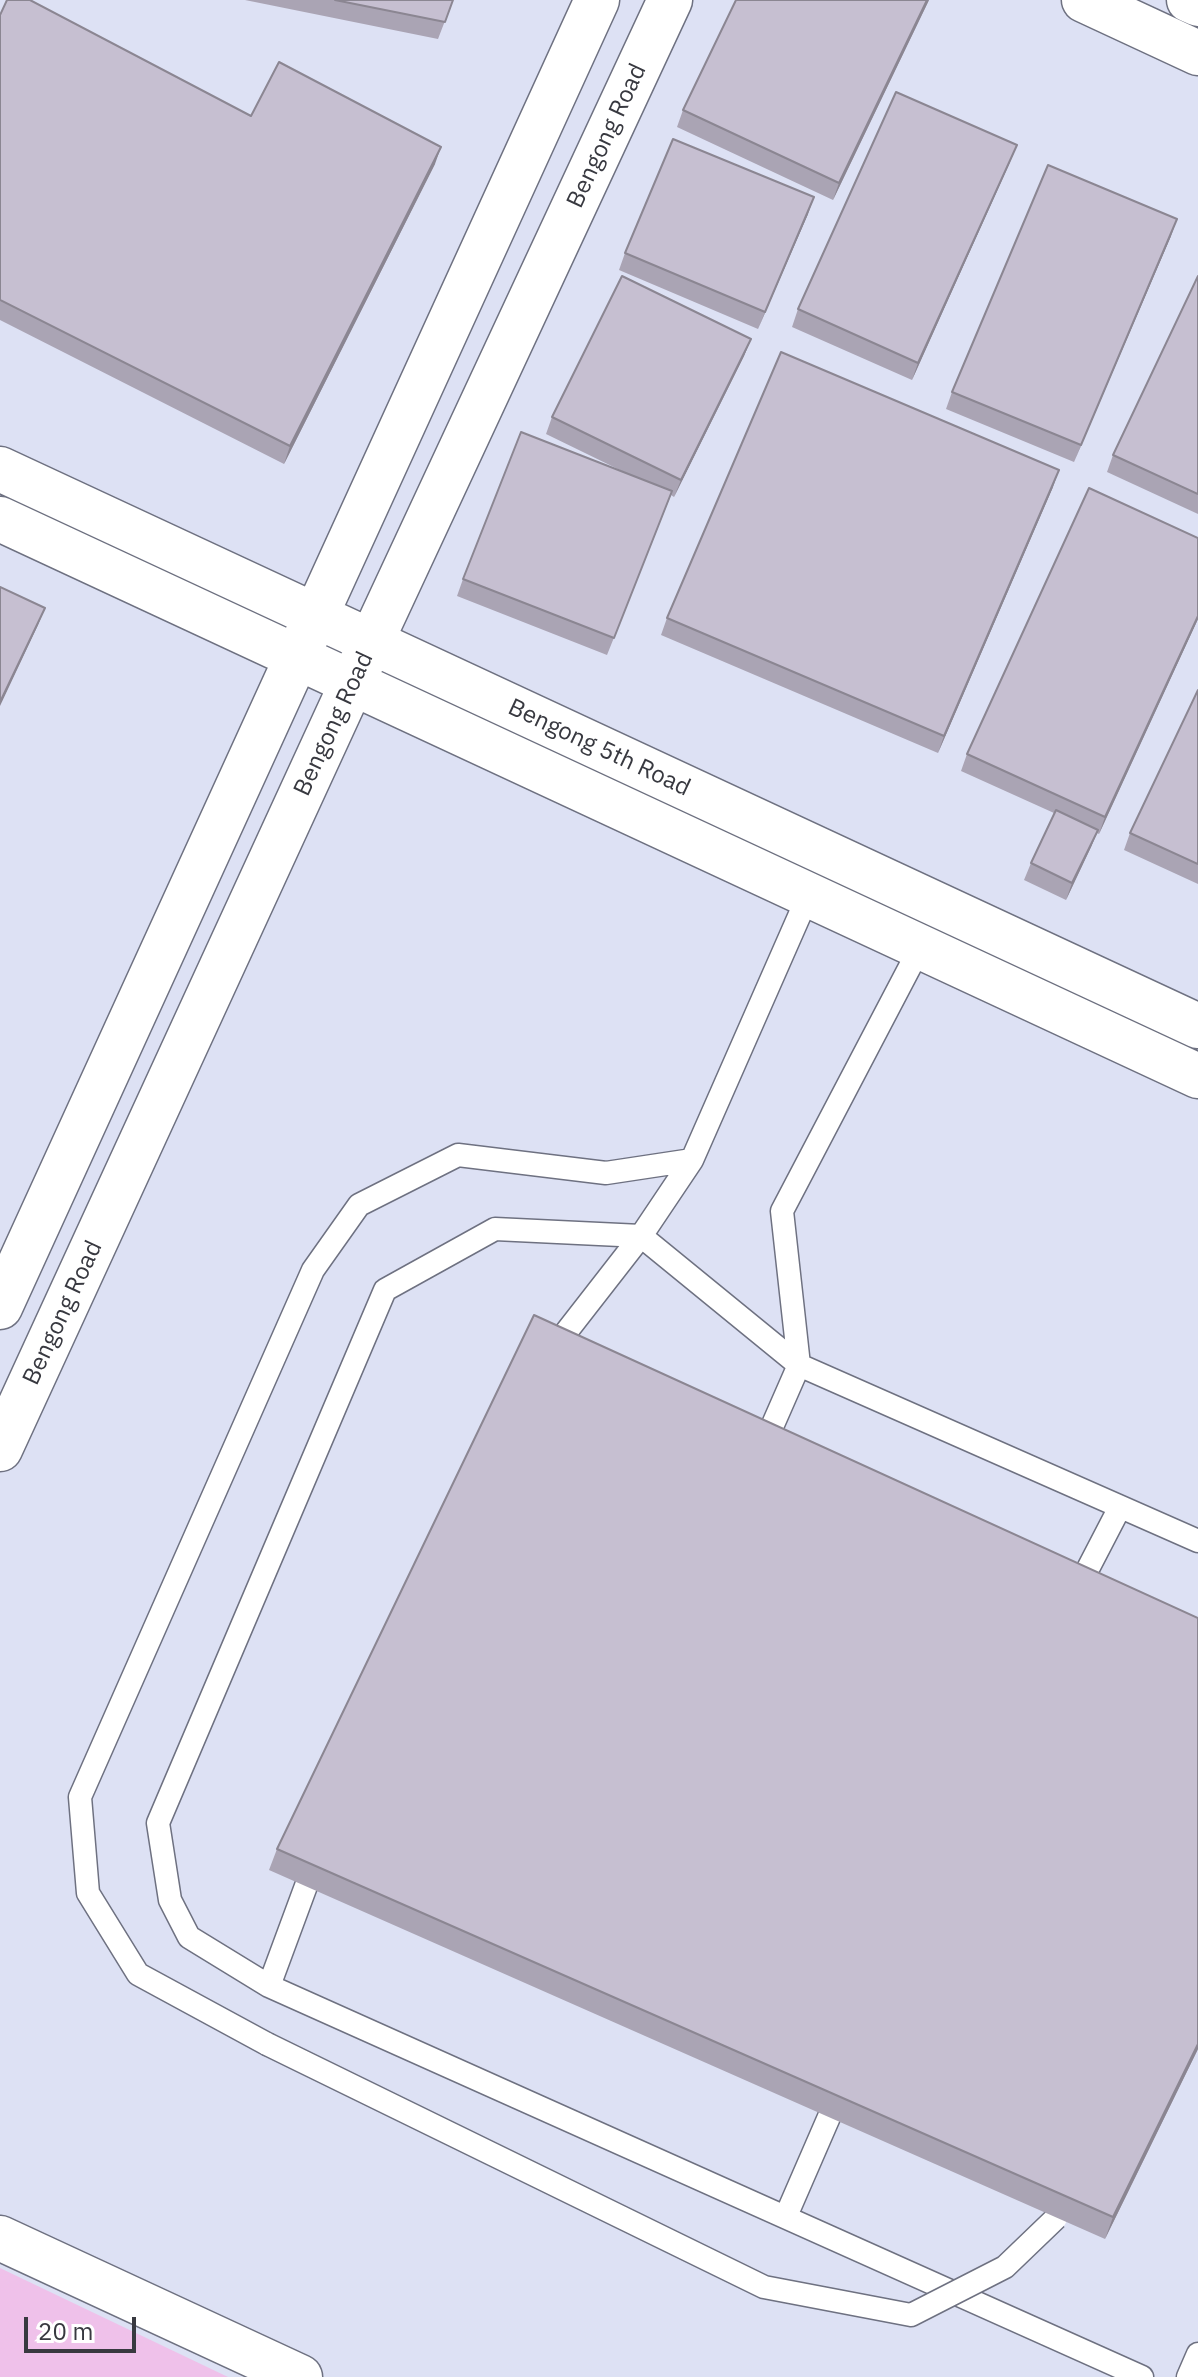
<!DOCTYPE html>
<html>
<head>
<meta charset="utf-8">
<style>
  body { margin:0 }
  #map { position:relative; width:1198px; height:2377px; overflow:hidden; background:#eceffd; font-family:"IBM Plex Sans",sans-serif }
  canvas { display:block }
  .scale { position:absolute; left:24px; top:2317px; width:112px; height:36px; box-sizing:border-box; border:4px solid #383940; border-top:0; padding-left:10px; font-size:24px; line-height:28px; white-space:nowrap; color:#383940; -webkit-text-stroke:6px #fff; paint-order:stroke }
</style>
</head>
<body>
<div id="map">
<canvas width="1198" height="2377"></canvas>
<div class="scale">20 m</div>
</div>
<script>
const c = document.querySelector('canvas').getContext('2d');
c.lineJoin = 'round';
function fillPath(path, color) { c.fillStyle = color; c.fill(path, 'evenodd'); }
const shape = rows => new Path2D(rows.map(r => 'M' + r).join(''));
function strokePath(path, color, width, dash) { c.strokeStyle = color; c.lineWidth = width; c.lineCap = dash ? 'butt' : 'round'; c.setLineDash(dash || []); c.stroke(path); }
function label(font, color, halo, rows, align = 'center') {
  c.font = font + ' "IBM Plex Sans",sans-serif'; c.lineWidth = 8; c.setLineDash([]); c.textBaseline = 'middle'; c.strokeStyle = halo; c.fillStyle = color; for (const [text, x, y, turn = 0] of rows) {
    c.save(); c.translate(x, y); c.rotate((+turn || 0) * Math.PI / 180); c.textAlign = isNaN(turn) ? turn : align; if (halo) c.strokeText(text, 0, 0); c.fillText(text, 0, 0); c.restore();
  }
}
fillPath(shape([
  [0,0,1198,0,1198,2377,0,2377]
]), '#dde1f4');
fillPath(shape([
  [0,2268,228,2377,0,2377]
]), '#efc1ea');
const service = shape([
  [553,1349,641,1236,692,1160],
  [764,1445,799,1365,782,1211,924,940],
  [1078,1588,1120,1507],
  [269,1986,306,1886],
  [267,2044,138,1974,88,1893,80,1797,313,1270,359,1205,458,1155,606,1173,692,1160,812,887],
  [786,2216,829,2117],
  [1142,2377,269,1986,189,1937,170,1900,158,1823,385,1290,495,1229,641,1236,799,1365,1198,1541],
  [1188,2377,1198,2354]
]);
const minor = shape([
  [1084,0,1198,53],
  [1189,0,1198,4],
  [0,469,1198,1026],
  [0,519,1198,1076],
  [0,1307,597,0],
  [0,1449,371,642,670,0],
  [0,2238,300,2377]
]);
strokePath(service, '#6e7181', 25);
strokePath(minor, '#6e7181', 47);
strokePath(service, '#fff', 22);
strokePath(minor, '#fff', 44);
const serviceBridge = shape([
  [267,2044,764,2287,911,2315,1005,2267,1056,2218]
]);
strokePath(serviceBridge, '#6e7181', 25, []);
strokePath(serviceBridge, '#fff', 22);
fillPath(shape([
  [245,0,453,0,438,39],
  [736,0,929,0,833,200,677,127,683,110],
  [0,15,251,116,435,164,284,464,0,320],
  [1010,162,912,380,792,327,798,309],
  [808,214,758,329,619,270,625,253],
  [1171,236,1074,462,946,409,952,392],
  [1198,276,1198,514,1107,472,1113,455],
  [751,339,744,356,674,497,671,495,607,655,457,596,463,579,626,473,546,434,552,417],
  [1053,487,938,753,661,635,667,618],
  [1198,538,1198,619,1099,834,1097,833,1091,847,1066,900,1024,880,1031,863,1054,813,961,771,967,754],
  [1198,690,1198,884,1124,850,1130,833],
  [277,1849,1198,2049,1105,2239,269,1870]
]), '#aaa4b4');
fillPath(shape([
  [927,0,929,0,833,200,839,183],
  [1017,145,1010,162,912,380,918,363],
  [441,147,435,164,284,464,290,446],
  [814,197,808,214,758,329,765,312],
  [1177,219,1171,236,1074,462,1081,445],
  [751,339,744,356,674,497,681,480],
  [1059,470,1053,487,938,753,944,736],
  [45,608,38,625,0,706,0,702],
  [1198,616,1198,619,1099,834,1105,817],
  [1098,830,1091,847,1066,900,1072,883],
  [1198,2044,1198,2049,1105,2239,1113,2217]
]), '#8b8692');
const building = shape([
  [7,0,30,0,251,116,279,62,441,147,290,446,0,300,0,15,7,0],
  [335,0,453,0,445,22,335,0],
  [736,0,927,0,839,183,683,110,736,0],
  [896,92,1017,145,918,363,798,309,896,92],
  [673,139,814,197,765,312,625,253,673,139],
  [1048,165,1177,219,1081,445,952,392,1048,165],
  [622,276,751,339,681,480,552,417,622,276],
  [1198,276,1198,494,1113,455,1198,276],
  [781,352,1059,470,944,736,667,618,781,352],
  [521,432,672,491,614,638,463,579,521,432],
  [1089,488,1198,538,1198,616,1105,817,967,754,1089,488],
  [0,587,45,608,0,702,0,587],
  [1198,690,1198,864,1130,833,1198,690],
  [1056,810,1098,830,1072,883,1031,863,1056,810],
  [534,1315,1198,1618,1198,2044,1113,2217,277,1849,534,1315]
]);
fillPath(building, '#c6bfd1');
strokePath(building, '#8b8692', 2);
label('24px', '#383940', '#fff', [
  ["Bengong Road",607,136,-65],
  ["Bengong Road",334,724,-65],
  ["Bengong 5th Road",599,748,25],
  ["Bengong Road",63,1313,-65]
]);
</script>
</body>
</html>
